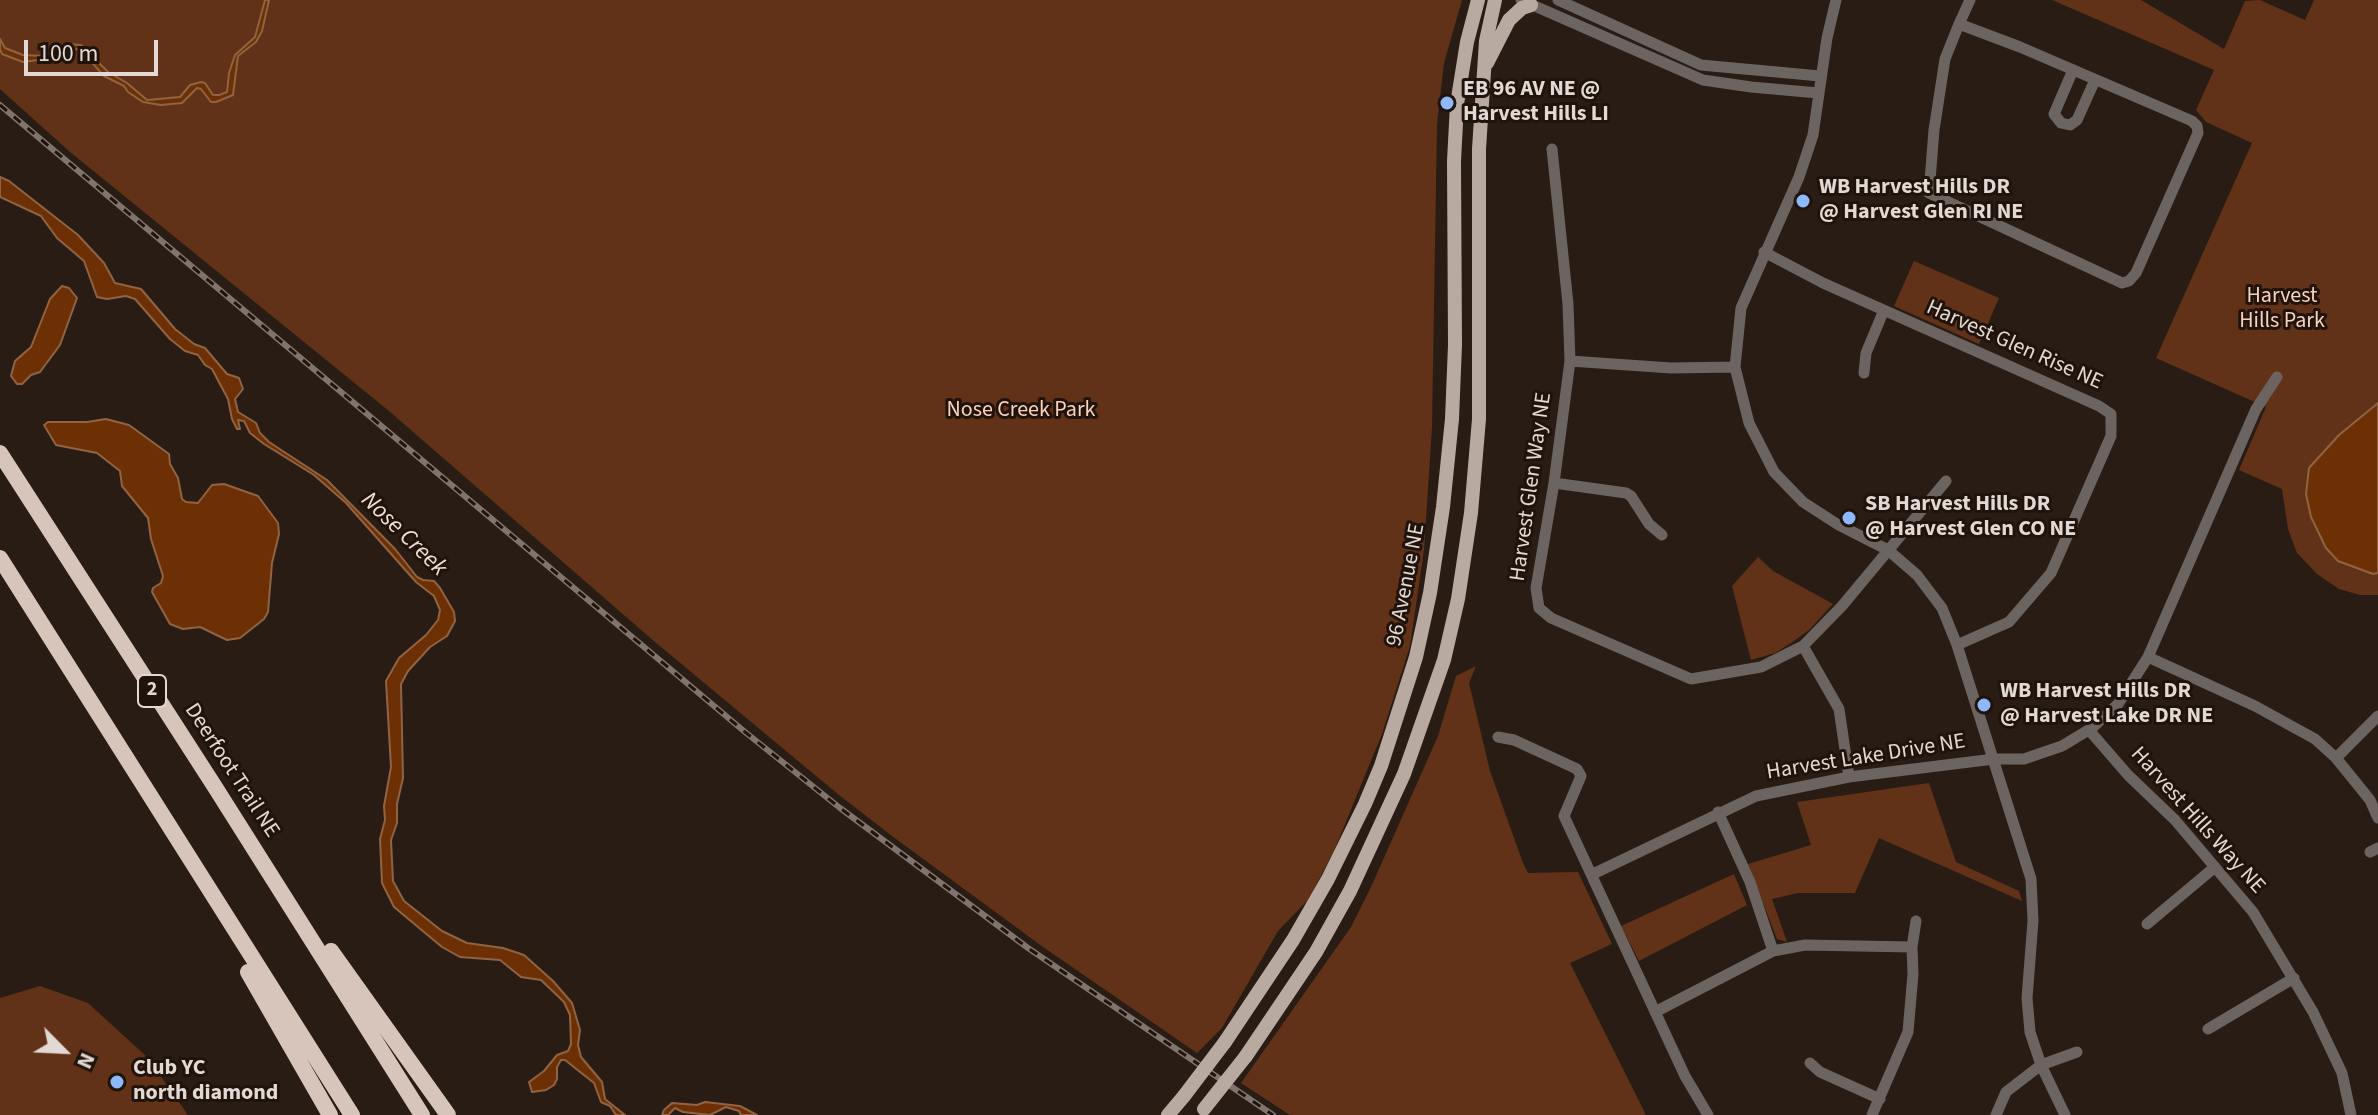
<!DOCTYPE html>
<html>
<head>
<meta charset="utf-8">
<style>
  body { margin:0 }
  #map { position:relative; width:2378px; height:1115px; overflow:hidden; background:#291c15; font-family:"Source Sans 3",sans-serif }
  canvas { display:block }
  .north { position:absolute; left:24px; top:1011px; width:80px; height:80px; -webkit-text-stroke:6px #20130c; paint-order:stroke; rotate:114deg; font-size:22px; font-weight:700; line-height:32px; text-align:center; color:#e2d9d4 }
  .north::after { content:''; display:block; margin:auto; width:28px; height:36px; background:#e2d9d4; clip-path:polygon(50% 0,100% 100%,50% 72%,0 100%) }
  .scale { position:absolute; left:24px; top:40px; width:134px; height:36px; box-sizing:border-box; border:4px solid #e2d9d4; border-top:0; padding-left:10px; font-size:24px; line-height:28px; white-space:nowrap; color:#e2d9d4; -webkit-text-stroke:6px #20130c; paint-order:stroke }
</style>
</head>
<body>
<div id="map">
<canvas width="2378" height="1115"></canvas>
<div class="north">N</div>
<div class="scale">100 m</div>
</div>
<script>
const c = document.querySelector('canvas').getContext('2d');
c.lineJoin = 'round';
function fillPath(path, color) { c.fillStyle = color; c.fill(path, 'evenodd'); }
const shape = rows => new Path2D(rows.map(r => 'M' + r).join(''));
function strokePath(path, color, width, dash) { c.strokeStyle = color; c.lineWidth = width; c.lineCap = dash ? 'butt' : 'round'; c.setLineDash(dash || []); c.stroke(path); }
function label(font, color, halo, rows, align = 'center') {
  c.font = font + ' "Source Sans 3",sans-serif'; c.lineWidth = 6; c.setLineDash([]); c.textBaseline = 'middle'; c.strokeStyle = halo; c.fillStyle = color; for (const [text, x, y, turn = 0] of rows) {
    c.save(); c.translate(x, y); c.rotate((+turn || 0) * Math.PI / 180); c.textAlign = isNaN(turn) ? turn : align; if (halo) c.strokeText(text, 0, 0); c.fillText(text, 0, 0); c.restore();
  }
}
fillPath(shape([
  [0,0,1462,0,1444,63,1437,124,1432,427,1424,550,1410,646,1382,734,1334,851,1308,900,1278,931,1222,1028,1197,1053,1043,947,892,836,839,795,655,642,389,411,70,152,0,89],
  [2052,0,2141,0,2224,49,2245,1,2260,0,2305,20,2314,0,2378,0,2378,595,2360,595,2339,589,2317,574,2297,553,2288,529,2282,489,2239,470,2266,407,2156,358,2252,143,2206,122,2196,110,2214,70],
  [1914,261,1999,298,1979,344,1894,306],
  [1758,557,1773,571,1833,604,1809,630,1791,643,1775,653,1751,660,1732,586],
  [1476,666,1469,683,1490,771,1523,863,1528,873,1578,872,1612,944,1570,963,1646,1115,1290,1115,1241,1083,1351,927,1371,887,1438,736,1456,676],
  [1929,783,1956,862,2019,891,2022,901,1879,838,1855,893,1798,893,1772,899,1787,942,1777,939,1748,864,1811,845,1797,802],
  [1734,874,1747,905,1639,961,1621,926],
  [40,986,88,1003,147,1057,188,1115,0,1115,0,998]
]), '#613218');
const water = shape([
  [265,0,269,0,262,31,256,42,238,56,233,95,216,102,211,102,201,89,197,88,182,103,161,105,143,102,128,92,124,86,104,76,80,49,64,50,46,59,23,62,2,54,0,49,0,39,5,48,23,55,42,56,66,44,81,45,108,72,127,83,147,100,180,97,190,85,201,82,205,83,213,95,219,95,227,92,229,73,235,55,255,37,265,0],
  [0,177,9,181,78,235,104,263,115,283,141,289,175,329,194,344,205,348,227,374,239,378,243,389,235,399,238,412,256,423,260,433,269,442,327,480,395,549,417,577,423,580,434,581,440,588,454,612,455,621,447,636,430,647,408,671,401,684,403,778,397,804,397,823,391,840,393,881,404,901,442,931,467,943,503,948,524,955,553,981,572,1003,580,1030,578,1045,581,1057,602,1082,605,1099,625,1115,616,1115,610,1106,601,1102,594,1083,565,1060,561,1060,557,1067,557,1079,554,1085,546,1090,532,1092,529,1082,544,1071,557,1055,568,1051,571,1044,570,1015,564,1002,541,980,521,977,500,960,460,957,442,947,394,907,382,883,380,839,385,820,384,806,391,767,386,681,399,658,426,635,438,620,440,610,434,596,416,582,346,503,314,475,264,444,250,433,244,421,238,420,240,429,237,429,232,419,228,399,212,369,205,365,198,355,185,351,170,339,135,299,126,296,107,299,97,297,84,261,57,238,41,216,0,197,0,177],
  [62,286,69,288,77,298,60,345,40,372,31,375,22,384,17,384,11,376,15,361,31,347,50,299,62,286],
  [2378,403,2378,573,2373,574,2338,561,2326,548,2311,517,2306,494,2309,468,2339,435,2378,403],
  [106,419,129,425,169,454,170,464,178,478,182,499,186,502,198,503,212,485,224,484,258,496,278,523,279,534,272,563,268,612,264,619,240,638,227,640,200,627,183,629,170,624,152,592,153,588,161,583,163,576,151,539,148,518,122,486,120,471,97,453,56,445,44,425,48,422,87,422,106,419],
  [705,1102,740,1106,757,1115,741,1115,739,1111,726,1107,710,1115,683,1112,675,1108,668,1115,662,1115,664,1110,672,1103,697,1105,705,1102]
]);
fillPath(water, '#6d3005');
strokePath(water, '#906343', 2);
strokePath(shape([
  [1521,0,1703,80,1751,87,1818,93],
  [1558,0,1701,65,1820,76],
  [1836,0,1827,38,1813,135,1799,177,1741,308,1735,367,1749,423,1774,472,1803,502,1837,524,1888,550,1917,575,1942,608,1957,645,2031,879,2033,921,2027,998,2030,1032,2041,1065,2065,1115],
  [1959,24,2020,47,2192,121,2197,126,2198,133,2136,273,2129,281,2122,283,1929,193,1934,130,1945,59,1959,24,1970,0],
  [2073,70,2054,114,2061,123,2070,125,2077,120,2095,80],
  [1552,149,1568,304,1570,361],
  [1764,252,1823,283,2099,406,2111,414,2111,436,2051,573,2009,622,1957,645],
  [1735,367,1671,368,1570,361,1554,483,1536,588,1539,608,1551,618,1691,679,1761,667,1803,646,1842,606,1946,481],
  [1864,373,1866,353,1884,310],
  [1554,483,1626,493,1631,496,1649,524,1662,535],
  [1803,646,1839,709,1849,777],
  [2148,657,2255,706,2315,739,2336,758,2370,800,2378,818],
  [2089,730,2128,775,2175,820,2253,912,2313,1012,2342,1073,2351,1115],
  [1498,737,1514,740,1577,769,1581,776,1564,816,1685,1076,1708,1115],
  [2336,758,2378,716],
  [1718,812,1750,882,1773,951],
  [2370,852,2378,848],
  [1593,874,1756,796,1849,777,1994,759,2024,759,2062,746,2092,728,2118,704,2148,657,2256,409,2277,377],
  [2147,924,2215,867],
  [1655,1012,1773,951,1805,945,1912,947],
  [2208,1029,2294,978],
  [1810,1063,1820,1072,1880,1099],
  [1872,1115,1908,1032,1913,974,1912,947,1916,921],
  [1996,1115,2006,1092,2041,1065,2077,1052]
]), '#6b6460', 11);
strokePath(shape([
  [1487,63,1509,20,1522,8,1531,5],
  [1225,1042,1293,940,1328,879,1365,804,1381,766,1416,657,1430,593,1443,507,1452,419,1455,345,1454,161,1457,104,1467,42,1478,0],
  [1246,1056,1316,952,1350,891,1404,774,1444,660,1458,599,1471,513,1479,419,1479,149,1486,41,1495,0],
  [1168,1115,1184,1096]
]), '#b8a9a1', 14);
strokePath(shape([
  [0,453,215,787,422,1115],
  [0,558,352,1115],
  [331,951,448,1115],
  [248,972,330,1115]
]), '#d7c5bb', 16);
const rail = shape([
  [0,105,745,732,840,808,1028,948,1273,1115]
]);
strokePath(rail, '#80756e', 6);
strokePath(rail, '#20130c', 3, [9]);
strokePath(shape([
  [1184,1096,1225,1042],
  [1204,1109,1246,1056]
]), '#b8a9a1', 14);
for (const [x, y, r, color] of [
  [1447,103,8,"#8db9fc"],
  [1803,201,8,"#8db9fc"],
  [1849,518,8,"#8db9fc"],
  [1984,705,8,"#8db9fc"],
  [117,1082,8,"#8db9fc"]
]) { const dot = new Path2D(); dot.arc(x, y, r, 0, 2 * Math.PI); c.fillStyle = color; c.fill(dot); strokePath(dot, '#20130c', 3); }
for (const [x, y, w] of [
  [152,691,28]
]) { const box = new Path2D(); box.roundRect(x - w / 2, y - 16, w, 32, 6); c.fillStyle = '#20130c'; c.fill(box); strokePath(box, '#e2d9d4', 2); }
label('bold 20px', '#e2d9d4', null, [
  ["2",152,691]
]);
label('bold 22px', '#e2d9d4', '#20130c', [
  ["EB 96 AV NE @",1463,90],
  ["Harvest Hills LI",1463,115],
  ["WB Harvest Hills DR",1819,188],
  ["@ Harvest Glen RI NE",1819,213],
  ["SB Harvest Hills DR",1865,505],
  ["@ Harvest Glen CO NE",1865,530],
  ["WB Harvest Hills DR",2000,692],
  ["@ Harvest Lake DR NE",2000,717],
  ["Club YC",133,1069],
  ["north diamond",133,1094]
], 'left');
label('22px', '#f9d1bd', '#20130c', [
  ["Harvest",2282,297],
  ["Hills Park",2282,322],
  ["Nose Creek Park",1021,411]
]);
label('22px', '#e2d9d4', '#20130c', [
  ["Harvest Glen Rise NE",2014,346,24],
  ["Harvest Glen Way NE",1532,487,-82],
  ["96 Avenue NE",1407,585,-79],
  ["Harvest Lake Drive NE",1866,758,-9],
  ["Deerfoot Trail NE",231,771,57],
  ["Harvest Hills Way NE",2197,821,48]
]);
label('italic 24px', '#f3ded4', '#20130c', [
  ["Nose Creek",403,535,44]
]);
</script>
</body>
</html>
